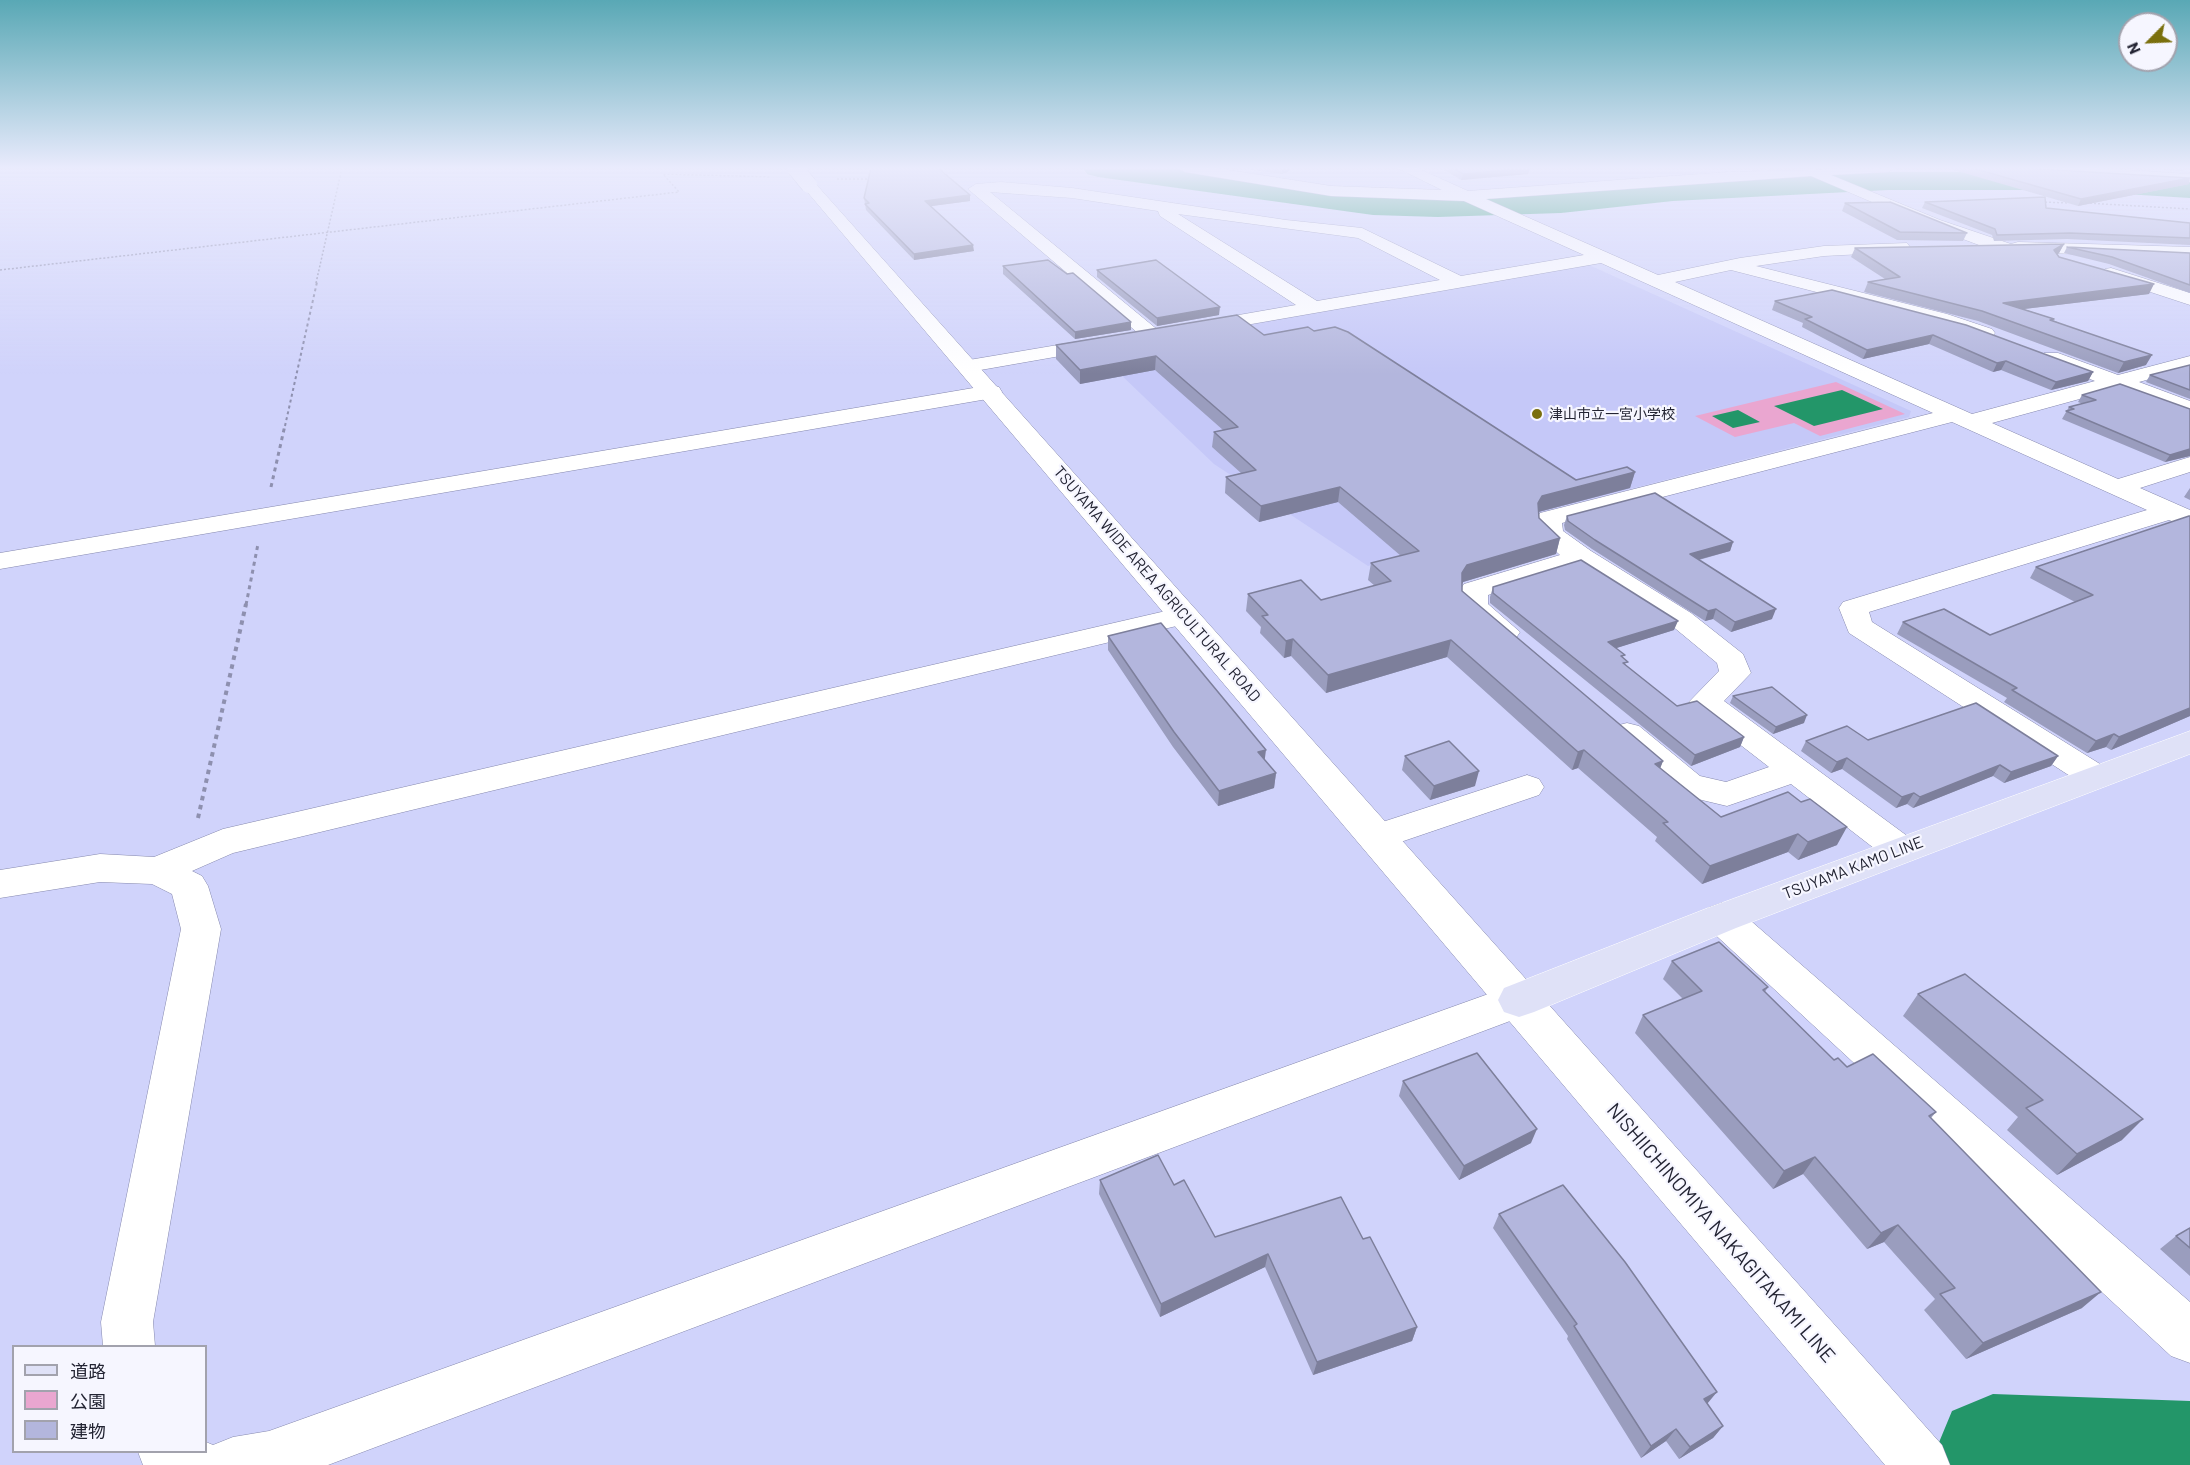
<!DOCTYPE html>
<html>
<head>
<meta charset="utf-8">
<style>
  body { margin:0 }
  #map { position:relative; width:2190px; height:1465px; overflow:hidden; background:#d0d3fb; font-family:Barlow,"Noto Sans JP",sans-serif }
  canvas { display:block }
  .legend { position:absolute; left:12px; top:1345px; width:195px; height:108px; box-sizing:border-box; background:#f6f6ff; border:2px solid #a2a2ad; margin:0; padding:8px 10px; list-style:none; font-size:18px; color:#232433 }
  .legend li { display:flex; align-items:center; gap:12px; height:30px }
  .legend b { width:30px; border:2px solid #a2a2ad }
  .north { position:absolute; left:2118px; top:12px; width:60px; height:60px; box-sizing:border-box; background:#f6f6ff; border:2px solid #a2a2ad; border-radius:50%; rotate:246deg; font-size:16px; font-weight:700; line-height:24px; text-align:center; color:#232433 }
  .north::after { content:''; display:block; margin:auto; width:21px; height:27px; background:#7a6f0d; clip-path:polygon(50% 0,100% 100%,50% 72%,0 100%) }
</style>
</head>
<body>
<div id="map">
<canvas width="2190" height="1465"></canvas>
<ul class="legend">
<li><b style="height:8px;background:#dfe1f7"></b>道路</li>
<li><b style="height:16px;background:#eaa6d0"></b>公園</li>
<li><b style="height:16px;background:#b3b6dd"></b>建物</li>
</ul>
<div class="north">N</div>
</div>
<script>
const c = document.querySelector('canvas').getContext('2d');
c.lineJoin = 'round';
function fillPath(path, color) { c.fillStyle = color; c.fill(path, 'evenodd'); }
const shape = rows => new Path2D(rows.map(r => 'M' + r).join(''));
function strokePath(path, color, width, dash) { c.strokeStyle = color; c.lineWidth = width; c.lineCap = dash ? 'butt' : 'round'; c.setLineDash(dash || []); c.stroke(path); }
function label(font, color, halo, rows, align = 'center') {
  c.font = font + ' Barlow,"Noto Sans JP",sans-serif'; c.lineWidth = 4.5; c.setLineDash([]); c.textBaseline = 'middle'; c.strokeStyle = halo; c.fillStyle = color; for (const [text, x, y, turn = 0] of rows) {
    c.save(); c.translate(x, y); c.rotate((+turn || 0) * Math.PI / 180); c.textAlign = isNaN(turn) ? turn : align; if (halo) c.strokeText(text, 0, 0); c.fillText(text, 0, 0); c.restore();
  }
}
fillPath(shape([
  [1587,264,1911,411,1909,417,1498,523,1368,566,1214,464,1094,349]
]), '#c5c8f8');
fillPath(shape([
  [1836,382,1905,414,1820,436,1794,423,1735,437,1695,416]
]), '#eaa6d0');
fillPath(shape([
  [1842,390,1883,409,1814,426,1774,406],
  [1738,410,1760,422,1733,428,1712,416]
]), '#239669');
fillPath(shape([
  [1083,168,1170,168,1373,195,1438,197,1561,193,1673,183,1888,172,2059,172,2190,180,2190,198,2059,190,1888,190,1673,201,1561,213,1438,217,1373,215,1098,177,1087,174,1083,168],
  [1993,1394,2190,1401,2190,1465,1941,1465,1935,1452,1952,1411,1993,1394]
]), '#239669');
const street = shape([
  [1178,168,1216,168,1331,186,1442,190,1397,168,1417,168,1468,191,1727,172,1895,168,1888,172,1831,175,1940,220,2011,244,2018,242,2190,247,2190,257,2044,253,2043,259,2037,260,1995,251,1928,226,1811,176,1486,199,1658,275,1740,258,1824,246,1907,243,1910,247,1907,251,1901,252,1824,256,1756,266,1947,314,1992,329,1995,333,1992,337,1978,337,1933,322,1731,270,1675,282,1972,414,2095,381,2044,361,2041,357,2044,353,2058,353,2118,375,2190,356,2190,368,2139,382,2190,401,2190,416,2116,389,1992,423,2118,479,2190,457,2190,472,2140,488,2190,510,2190,528,2169,520,1869,612,1872,622,2108,769,2113,777,2108,785,2096,789,2084,785,1849,633,1839,608,1843,602,2147,510,1952,422,1562,523,1563,531,1591,551,1691,613,1743,654,1751,673,1724,701,1914,841,1919,850,1914,859,1901,863,1888,859,1791,784,1727,806,1677,794,1615,742,1610,734,1615,726,1627,723,1639,726,1700,776,1726,782,1769,767,1694,709,1689,702,1719,671,1717,663,1671,625,1578,567,1488,595,1488,604,1520,632,1516,638,1505,641,1494,638,1464,613,1460,607,1460,590,1464,584,1560,555,1537,534,1536,519,1540,513,1933,413,1601,263,1200,333,1193,331,1190,327,1193,323,1296,305,1160,216,1158,211,1072,198,990,192,1159,331,1162,335,1159,339,1152,341,1145,339,968,189,976,184,1001,182,1072,188,1286,220,1362,228,1461,276,1584,255,1464,201,1331,196,1185,172,1178,168],
  [1178,214,1358,238,1440,280,1317,301,1178,214],
  [2003,168,2098,168,2190,174,2190,182,2010,172,2003,168],
  [2111,268,2190,293,2190,305,2105,277,2102,273,2105,269,2111,268],
  [1099,338,1106,340,1109,344,1106,348,969,372,962,370,958,366,962,362,969,360,1099,338],
  [991,385,999,387,1002,392,999,397,0,569,0,553,991,385],
  [1183,607,1193,610,1198,616,1193,622,233,853,192,871,202,876,208,886,221,929,153,1322,155,1346,103,1346,101,1322,181,929,172,894,152,884,100,882,0,898,0,870,100,854,154,857,223,829,1183,607],
  [1527,775,1539,779,1544,787,1539,795,1377,850,1364,846,1359,837,1364,828,1527,775],
  [1722,903,1736,908,2190,1302,2190,1363,2171,1356,1708,928,1702,918,1708,908,1722,903],
  [1519,983,1534,988,1540,1000,1534,1012,328,1465,143,1465,138,1452,206,1452,206,1442,213,1445,233,1437,269,1431,1519,983]
]);
const secondary = shape([
  [809,180,814,182,1942,1445,1950,1465,1885,1465,804,188,801,185,809,180]
]);
const primary = shape([
  [2190,731,2190,754,1736,928,1534,1012,1519,1017,1504,1012,1498,1000,1504,988,1708,908,2190,731]
]);
strokePath(street, '#8588ad', 1);
strokePath(secondary, '#8588ad', 1);
strokePath(primary, '#fff', 1);
strokePath(shape([
  [837,179,872,179],
  [2041,202,2069,203],
  [2086,203,2190,209],
  [0,270,679,192,663,174,770,177],
  [316,283,342,168]
]), '#8e90af', 1.5, [2, 2]);
strokePath(shape([
  [285,426,317,282]
]), '#8e90af', 2, [3, 3]);
strokePath(shape([
  [271,487,285,425],
  [246,605,258,544]
]), '#8e90af', 3, [4, 4]);
strokePath(shape([
  [198,818,246,604]
]), '#8e90af', 4, [4.5, 4.5]);
fillPath(street, '#fff');
fillPath(secondary, '#fff');
fillPath(primary, '#dfe1f7');
const secondaryBridge = shape([
  [795,168,809,185]
]);
strokePath(secondaryBridge, '#8588ad', 17, []);
strokePath(secondaryBridge, '#fff', 16);
fillPath(shape([
  [1239,168,1291,168,1288,172,1282,174],
  [1441,168,1530,168,1528,174,1461,180],
  [1947,168,2022,168,2189,184,2078,206],
  [2140,168,2185,168,2183,171],
  [864,198,970,201,931,206,974,251,914,260,866,210],
  [1925,202,2046,208,2190,223,2190,245,2067,239,1994,241,1992,235,1922,208],
  [1845,203,1967,233,1963,241,1897,240,1842,211],
  [2064,244,2059,253,2057,255,2059,257,2149,294,2024,309,2054,319,2053,320,2146,365,2118,373,1978,321,1864,292,1868,282,1885,279,1851,257,1855,248],
  [2067,247,2190,253,2190,293,2109,264,2064,253],
  [1003,266,1131,330,1075,339,1003,274],
  [1097,270,1219,315,1157,326,1097,277],
  [1832,290,2093,372,2088,381,2051,390,2001,370,1993,372,1929,344,1863,359,1802,327,1803,323,1772,310,1775,301],
  [1264,335,1576,480,1635,472,1630,488,1539,512,1539,518,1560,538,1556,554,1463,582,1462,584,1462,591,1663,761,1660,768,1721,817,1788,792,1837,845,1798,860,1788,852,1702,884,1655,841,1657,837,1578,768,1572,770,1447,657,1326,693,1291,656,1284,658,1260,633,1261,627,1246,611,1248,594,1321,600,1375,586,1368,580,1371,563,1401,556,1338,502,1259,522,1225,493,1226,477,1241,473,1212,447,1214,432,1223,430,1155,370,1080,384,1056,359,1056,345],
  [2190,365,2190,399,2146,382,2150,375],
  [2082,395,2190,409,2190,456,2165,462,2062,419,2069,407,2083,404,2078,402],
  [2190,488,2190,500,2184,497],
  [1567,516,1733,542,1730,551,1699,560,1772,619,1731,632,1713,619,1705,621,1592,549,1565,530,1564,525],
  [2190,516,2190,716,2111,750,2106,747,2087,753,2004,702,2007,698,1897,634,1903,622,1990,635,2075,602,2030,578,2036,567],
  [1493,587,1674,630,1616,648,1624,659,1626,666,1677,706,1744,737,1740,747,1691,766,1490,603,1490,597],
  [1108,636,1276,773,1274,788,1218,806,1173,747,1108,650],
  [1733,696,1804,723,1773,734,1730,703],
  [1868,740,2058,756,2051,766,2004,783,1993,776,1913,808,1907,804,1896,808,1842,769,1831,773,1801,751,1806,741],
  [1405,756,1475,786,1430,800,1402,770],
  [1672,961,1768,987,1765,992,1834,1060,1936,1112,1931,1118,2082,1308,1966,1359,1924,1310,1935,1299,1884,1242,1867,1249,1803,1174,1773,1189,1635,1033,1643,1015,1683,999,1663,979],
  [1918,994,2122,1140,2057,1175,2007,1130,2018,1117,1903,1016],
  [1403,1081,1531,1143,1459,1180,1399,1096],
  [1100,1180,1174,1185,1215,1237,1363,1239,1417,1327,1412,1341,1313,1375,1265,1267,1160,1317,1099,1194],
  [1499,1214,1707,1404,1723,1426,1713,1438,1679,1459,1666,1441,1641,1458,1567,1339,1568,1336,1493,1228],
  [2190,1228,2190,1276,2160,1249,2176,1236]
]), '#9a9dbe');
fillPath(shape([
  [1284,168,1291,168,1288,172,1282,174,1282,169],
  [1530,168,1528,174,1461,180,1463,174],
  [2190,178,2189,184,2078,206,2081,199],
  [970,195,970,201,925,207,925,201],
  [2064,244,2059,253,2050,260,2054,250],
  [973,245,974,251,914,260,914,254],
  [2154,284,2149,294,1999,312,2003,303],
  [1220,307,1219,315,1157,326,1157,318],
  [1131,322,1131,330,1075,339,1075,332],
  [1933,335,1929,344,1863,359,1867,350],
  [2152,355,2146,365,2118,373,2124,362],
  [1156,356,1155,370,1080,384,1080,370],
  [2006,361,2001,370,1993,372,1997,363],
  [2093,372,2088,381,2051,390,2056,382],
  [2190,449,2190,456,2165,462,2170,455],
  [1635,472,1630,488,1538,512,1538,503,1542,496],
  [1340,487,1338,502,1259,522,1261,506],
  [1560,538,1556,554,1463,582,1458,590,1462,573,1467,565],
  [1733,542,1730,551,1686,563,1690,554],
  [1716,609,1713,619,1705,621,1708,611],
  [1776,609,1772,619,1731,632,1735,622],
  [1678,621,1674,630,1604,652,1608,642],
  [1293,639,1291,656,1284,658,1286,641],
  [1451,640,1447,657,1326,693,1328,675],
  [2190,708,2190,716,2111,750,2119,737],
  [1807,715,1804,723,1773,734,1776,727],
  [2114,734,2106,747,2087,753,2096,741],
  [1744,737,1740,747,1691,766,1695,755],
  [1266,750,1264,765,1258,752],
  [1584,750,1578,768,1572,770,1578,752],
  [2058,756,2051,766,2004,783,2011,772],
  [1847,758,1842,769,1831,773,1837,762],
  [1663,761,1656,779,1655,764],
  [2000,765,1993,776,1913,808,1920,797],
  [1479,771,1475,786,1430,800,1434,786],
  [1276,773,1274,788,1218,806,1219,791],
  [1914,793,1907,804,1896,808,1902,797],
  [1847,827,1837,845,1798,860,1808,842],
  [1798,834,1788,852,1702,884,1710,866],
  [2143,1119,2122,1140,2057,1175,2077,1154],
  [1537,1129,1531,1143,1459,1180,1464,1166],
  [1815,1157,1803,1174,1773,1189,1784,1171],
  [1898,1225,1884,1242,1867,1249,1881,1233],
  [1268,1254,1265,1267,1160,1317,1161,1304],
  [2101,1292,2082,1308,1966,1359,1983,1343],
  [1417,1327,1412,1341,1313,1375,1317,1362],
  [1717,1392,1707,1404,1704,1399],
  [1723,1426,1713,1438,1679,1459,1690,1447],
  [1676,1429,1666,1441,1641,1458,1651,1446]
]), '#7d7f9b');
const building = shape([
  [871,168,938,168,970,195,925,201,973,245,914,254,865,204,869,203,864,198,871,168],
  [1453,168,1527,168,1463,174,1453,168],
  [1972,168,2022,168,2190,178,2081,199,1972,168],
  [2045,197,2046,208,2190,223,2190,238,2070,233,1997,235,1995,229,1925,202,2045,197],
  [1890,202,1967,233,1900,232,1845,203,1890,202],
  [2064,244,2054,250,2059,257,2154,284,2003,303,2054,319,2050,320,2152,355,2124,362,1982,311,1868,282,1900,277,1855,248,2064,244],
  [2067,247,2190,253,2190,285,2112,257,2067,247],
  [1048,260,1067,274,1073,273,1131,322,1075,332,1003,266,1048,260],
  [1156,260,1220,307,1157,318,1097,270,1156,260],
  [1832,290,1966,325,2093,372,2056,382,2006,361,1997,363,1933,335,1867,350,1805,319,1812,317,1775,301,1832,290],
  [1237,315,1264,335,1308,327,1314,331,1335,327,1348,332,1576,480,1627,467,1635,472,1542,496,1538,503,1539,518,1560,538,1467,565,1462,573,1462,591,1663,761,1655,764,1721,817,1788,792,1801,802,1810,799,1847,827,1808,842,1798,834,1710,866,1663,823,1668,822,1584,750,1578,752,1451,640,1328,675,1293,639,1286,641,1262,616,1268,615,1248,594,1301,580,1321,600,1391,581,1371,563,1419,551,1340,487,1261,506,1226,477,1256,470,1214,432,1238,427,1156,356,1080,370,1056,345,1237,315],
  [2190,365,2190,390,2150,375,2190,365],
  [2120,384,2190,409,2190,449,2170,455,2066,411,2074,409,2069,407,2096,400,2082,395,2120,384],
  [1655,493,1733,542,1690,554,1776,609,1735,622,1716,609,1708,611,1595,540,1568,521,1567,516,1655,493],
  [2189,516,2190,516,2190,708,2119,737,2114,734,2096,741,2012,690,2017,688,1903,622,1944,609,1990,635,2093,595,2036,567,2189,516],
  [1581,560,1678,621,1608,642,1625,655,1621,656,1628,662,1623,663,1677,706,1697,701,1744,737,1695,755,1493,593,1493,587,1581,560],
  [1161,623,1266,750,1258,752,1276,773,1219,791,1174,732,1108,636,1161,623],
  [1772,687,1807,715,1776,727,1733,696,1772,687],
  [1976,703,2058,756,2011,772,2000,765,1920,797,1914,793,1902,797,1847,758,1837,762,1806,741,1847,726,1868,740,1976,703],
  [1449,741,1479,771,1434,786,1405,756,1449,741],
  [1719,942,1768,987,1763,990,1834,1060,1838,1058,1847,1067,1873,1054,1936,1112,1929,1116,2101,1292,1983,1343,1940,1294,1955,1288,1898,1225,1881,1233,1815,1157,1784,1171,1643,1015,1702,991,1672,961,1719,942],
  [1965,974,2143,1119,2077,1154,2026,1108,2043,1100,1918,994,1965,974],
  [1477,1053,1537,1129,1464,1166,1403,1081,1477,1053],
  [1158,1155,1174,1185,1184,1180,1215,1237,1341,1197,1363,1239,1370,1237,1417,1327,1317,1362,1268,1254,1161,1304,1100,1180,1158,1155],
  [1563,1185,1625,1262,1717,1392,1704,1399,1723,1426,1690,1447,1676,1429,1651,1446,1574,1326,1577,1324,1499,1214,1563,1185],
  [2190,1228,2190,1248,2176,1236,2190,1228]
]);
fillPath(building, '#b3b6dd');
strokePath(building, '#7d7f9b', 1.5);
const sky = c.createLinearGradient(0, 0, 0, 374);
sky.addColorStop(0, '#59a8b5');
sky.addColorStop(0.45, '#eaebfd');
sky.addColorStop(1, '#eaebfd00');
c.fillStyle = sky;
c.fillRect(0, 0, 2190, 374);
for (const [x, y, r, color] of [
  [1537,414,6,"#7a6f0d"]
]) { const dot = new Path2D(); dot.arc(x, y, r, 0, 2 * Math.PI); c.fillStyle = color; c.fill(dot); strokePath(dot, '#f6f6ff', 2); }
label('14px', '#232433', '#f6f6ff', [
  ["津山市立一宮小学校",1549,414]
], 'left');
label('16px', '#232433', '#f6f6ff', [
  ["TSUYAMA WIDE AREA AGRICULTURAL ROAD",1157,584,49],
  ["TSUYAMA KAMO LINE",1853,868,-21]
]);
label('20px', '#232433', '#f6f6ff', [
  ["NISHIICHINOMIYA NAKAGITAKAMI LINE",1721,1233,49]
]);
</script>
</body>
</html>
